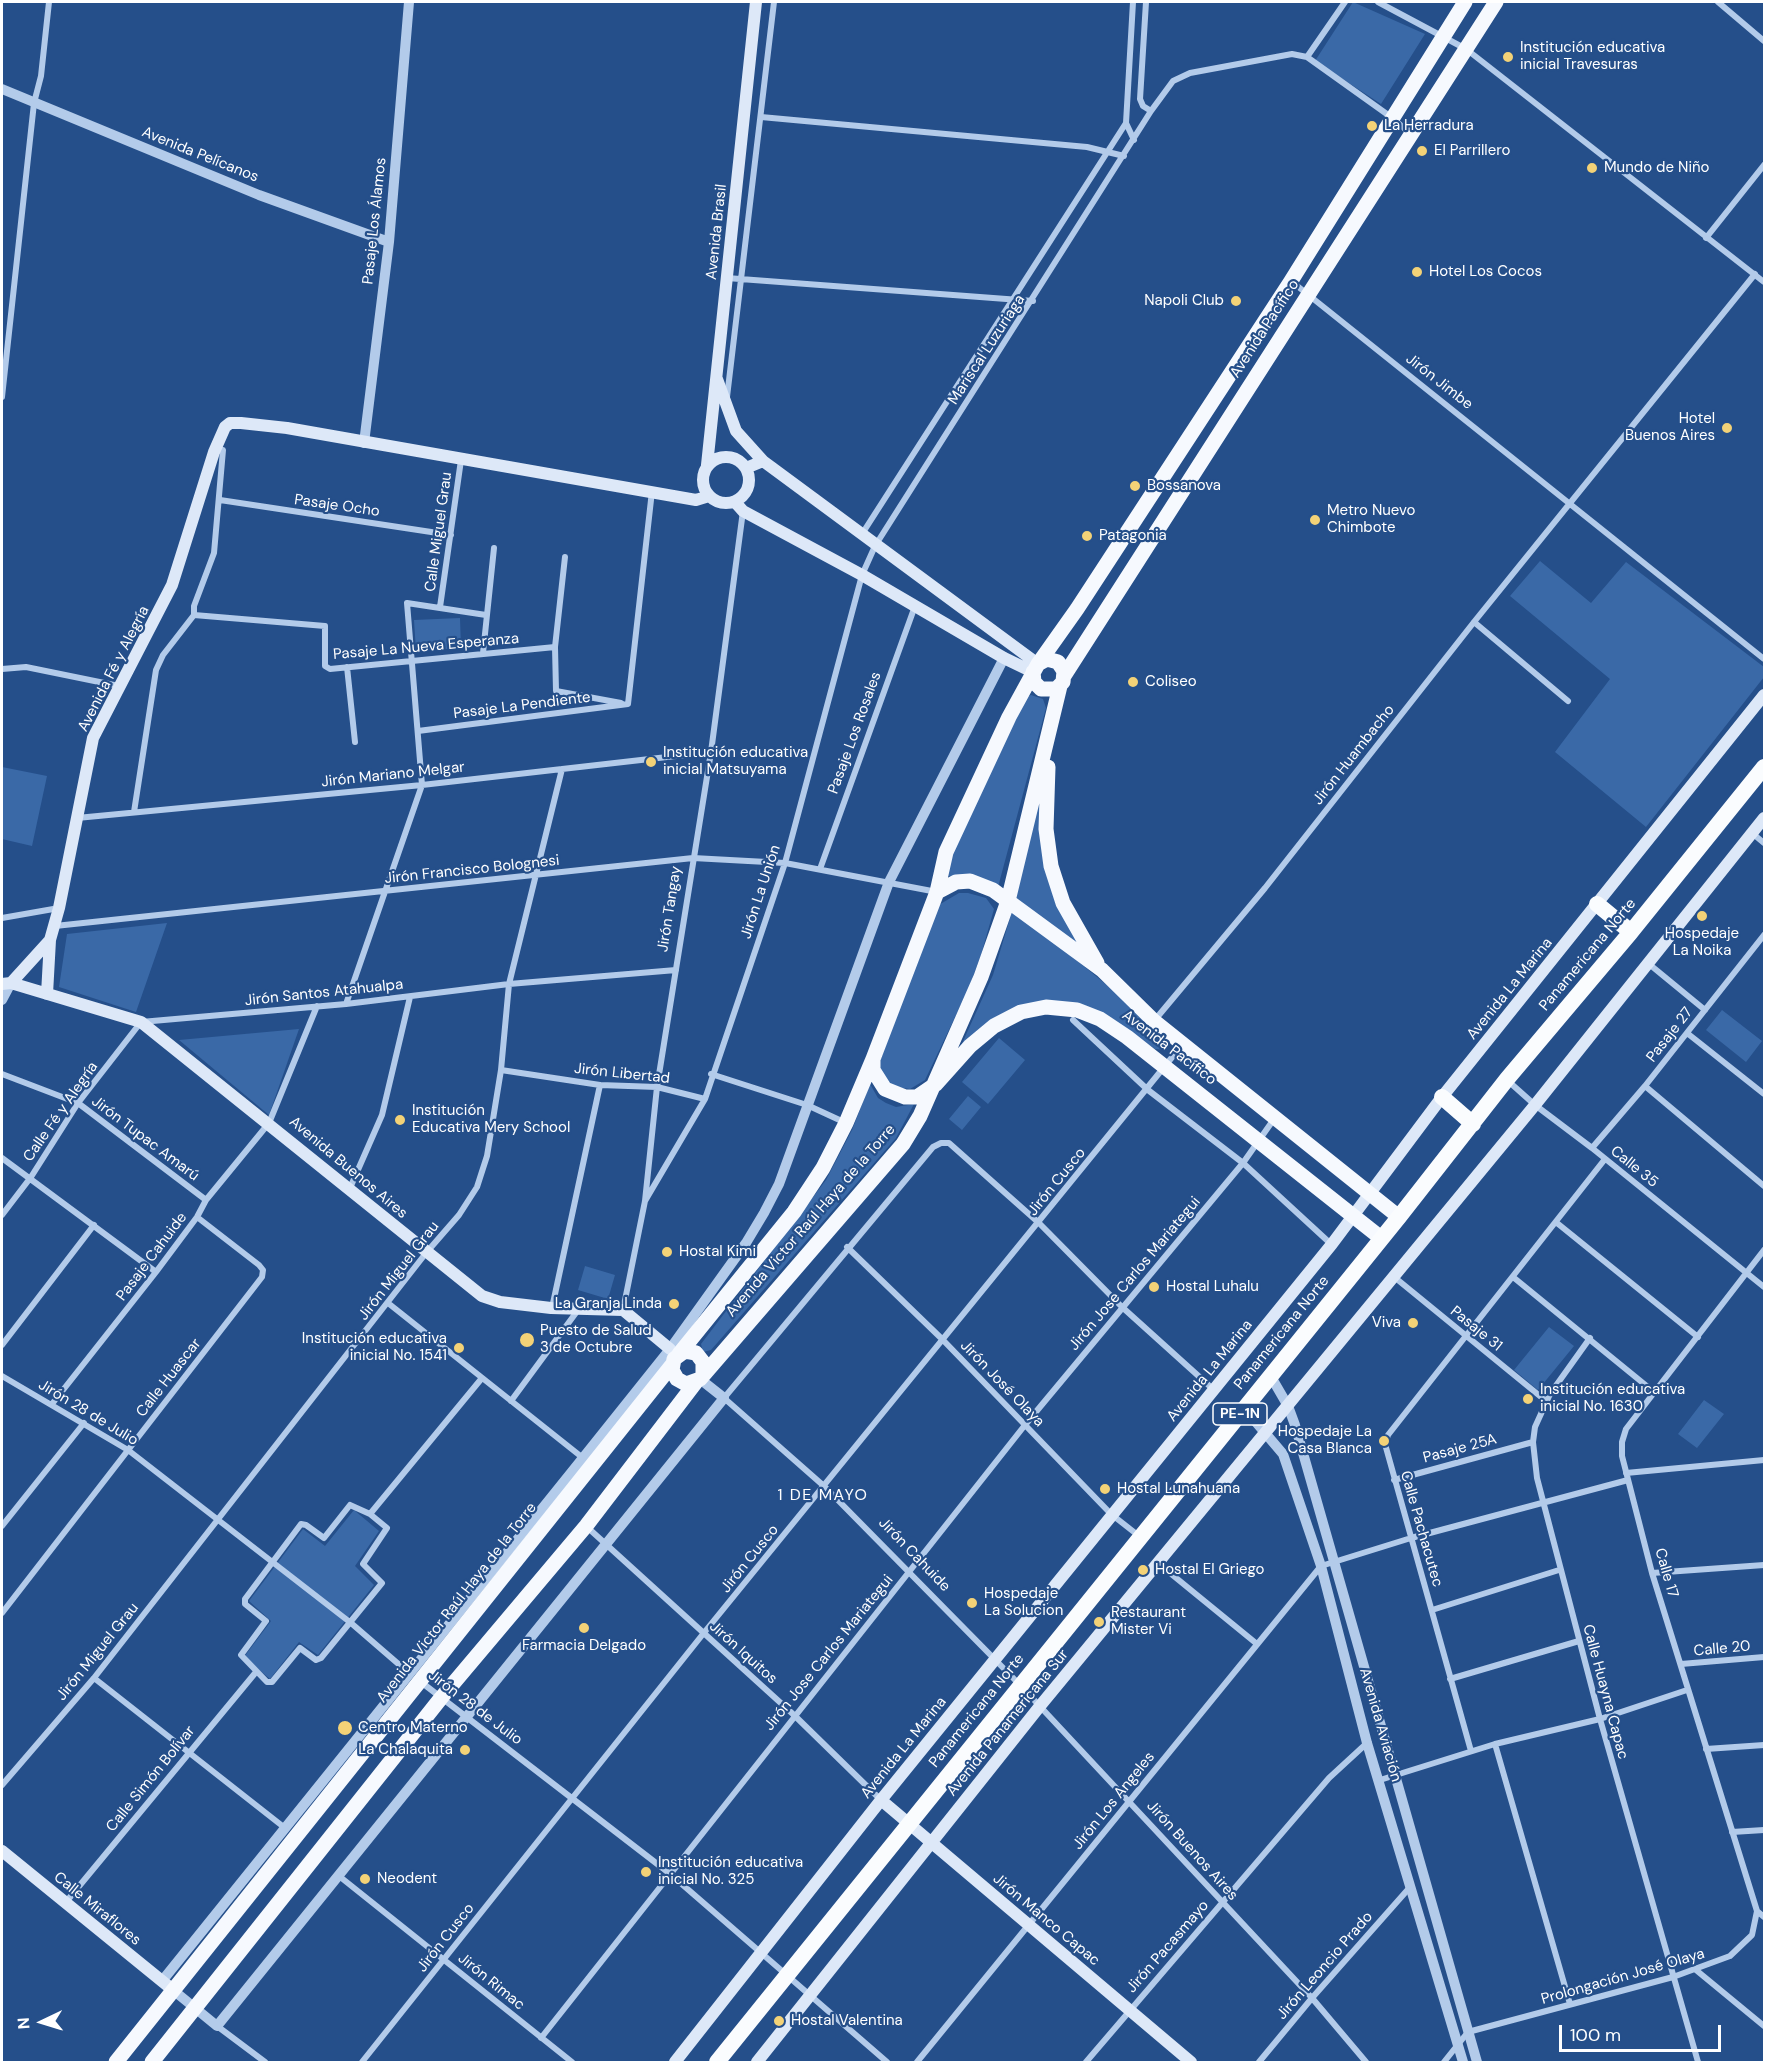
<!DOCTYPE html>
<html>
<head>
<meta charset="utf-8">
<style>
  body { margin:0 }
  #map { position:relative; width:1766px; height:2064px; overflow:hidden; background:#254f8a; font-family:"DM Sans",sans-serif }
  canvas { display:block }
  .frame { position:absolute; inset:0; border:3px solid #fff; pointer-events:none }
  .north { position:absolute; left:12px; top:1992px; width:60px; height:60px; -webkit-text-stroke:4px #254f8a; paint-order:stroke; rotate:266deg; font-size:16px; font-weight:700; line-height:24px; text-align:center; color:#fff }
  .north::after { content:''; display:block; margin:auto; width:21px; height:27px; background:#fff; clip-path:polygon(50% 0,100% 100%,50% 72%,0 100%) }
  .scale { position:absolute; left:1559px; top:2025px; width:162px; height:27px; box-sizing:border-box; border:3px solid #fff; border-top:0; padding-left:8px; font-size:18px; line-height:21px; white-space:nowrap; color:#fff; -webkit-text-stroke:4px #254f8a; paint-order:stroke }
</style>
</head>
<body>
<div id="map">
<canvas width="1766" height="2064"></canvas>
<div class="frame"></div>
<div class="north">N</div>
<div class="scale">100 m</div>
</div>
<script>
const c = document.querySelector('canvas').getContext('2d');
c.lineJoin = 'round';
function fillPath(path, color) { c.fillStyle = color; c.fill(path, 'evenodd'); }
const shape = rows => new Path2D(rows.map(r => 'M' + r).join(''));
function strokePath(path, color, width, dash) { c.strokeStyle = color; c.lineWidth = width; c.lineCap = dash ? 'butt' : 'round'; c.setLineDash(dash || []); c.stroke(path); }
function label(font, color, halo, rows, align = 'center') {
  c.font = font + ' "DM Sans",sans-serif'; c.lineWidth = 4.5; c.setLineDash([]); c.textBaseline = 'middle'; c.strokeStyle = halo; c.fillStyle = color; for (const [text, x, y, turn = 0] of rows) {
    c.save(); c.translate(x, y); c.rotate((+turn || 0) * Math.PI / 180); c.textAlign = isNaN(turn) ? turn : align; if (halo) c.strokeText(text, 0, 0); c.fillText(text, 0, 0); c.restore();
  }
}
fillPath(shape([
  [1353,2,1425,34,1381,104,1315,61],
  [1540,561,1591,603,1626,562,1764,667,1764,677,1646,827,1555,752,1610,679,1510,596],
  [460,618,461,648,416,651,414,620],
  [1031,695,1043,699,1046,708,998,887,969,875,949,876,940,880,1026,697],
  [2,767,47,776,32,846,2,839],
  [1039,802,1041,802,1040,809,1086,953,1015,898],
  [959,893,968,893,986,898,994,909,981,955,968,990,925,1080,910,1089,894,1087,883,1077,879,1064,937,906],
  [1013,908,1164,1032,1169,1041,1166,1050,1155,1049,1117,1022,1023,1005,989,1021,960,1048,993,975],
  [167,923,136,1012,59,987,67,934],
  [1722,1010,1762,1041,1746,1062,1706,1030],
  [299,1029,269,1115,179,1040],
  [999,1038,1025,1060,988,1104,962,1082],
  [870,1084,878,1098,886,1103,896,1107,914,1104,896,1138,711,1350,703,1352,701,1344,826,1180,852,1130],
  [968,1096,981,1107,962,1130,949,1119],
  [585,1266,615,1275,608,1299,578,1290],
  [1549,1327,1574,1346,1538,1390,1514,1370],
  [1704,1400,1724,1414,1697,1448,1678,1434],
  [354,1510,379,1531,355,1566,374,1585,318,1655,299,1642,270,1679,244,1657,271,1621,249,1601,303,1529,325,1546]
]), '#3a69a7');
strokePath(shape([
  [1133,2,1126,123,1134,140],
  [1378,2,1466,49,1764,282],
  [1718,2,1764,41],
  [1307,57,1345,2],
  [1151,111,1173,81,1190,73,1292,54,1307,57,1391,117,1411,134],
  [761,117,1087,147,1124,156],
  [1706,238,1764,165],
  [727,278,1033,301],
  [1291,281,1764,659],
  [2,397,34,103,41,76,49,2],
  [727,397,774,2],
  [215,451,223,450,214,553,194,606,194,615,325,626,325,666,330,669,555,647],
  [220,500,451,535],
  [862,534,1126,123],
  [565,557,555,647,556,691,621,703],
  [440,607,461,460],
  [1474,622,1568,701],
  [483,653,494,548],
  [347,667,355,742],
  [2,669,26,667,119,686],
  [628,704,652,491],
  [418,731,628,704],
  [134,812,156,670,163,655,194,615],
  [77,818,422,785,711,752],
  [1752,833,1764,843],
  [820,869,915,606],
  [2,918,59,908],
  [55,926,693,858,785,863,937,892],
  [1649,964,1705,1010],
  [346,1004,422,785,407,603,486,615],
  [1073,1020,1148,1090,1243,1163,1331,1244],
  [1154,1021,1265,888,1474,622,1755,274],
  [1687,1033,1764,1094],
  [501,1070,600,1085,657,1087,705,1099],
  [2,1074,78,1103,206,1200],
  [711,1074,807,1105,846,1123],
  [1507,1080,1535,1105,1592,1148,1764,1287],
  [1645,1086,1764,1186],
  [1592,1148,1645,1086,1764,935],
  [2,1158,156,1272],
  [350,1188,382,1115,410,997],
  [645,1201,705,1099,785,863,862,575,875,546,1151,111,1143,106,1140,99,1146,2],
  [2,1215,31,1177,78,1103,141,1022,346,1004,509,984,676,970],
  [1557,1223,1698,1337],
  [847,1247,942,1339,1111,1514,1139,1536],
  [1393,1276,1546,1401],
  [1513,1277,1654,1392],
  [388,1303,583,1458],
  [552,1308,600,1085],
  [623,1310,645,1201,657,1087,711,752,743,511],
  [1590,1338,1550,1394,1535,1427,1533,1442,1537,1478,1600,1719,1698,2062],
  [2,1345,94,1225],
  [2,1376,128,1450,351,1623,410,1674],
  [1214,1390,1122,1307,1039,1223,949,1143,941,1143,933,1147,724,1398,825,1487,1021,1686,1312,1998,1366,2062],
  [511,1401,578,1310],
  [52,1404,156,1272,197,1217,206,1200,269,1123,317,1006],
  [1626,1473,1764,1460],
  [1394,1480,1533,1442],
  [350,1505,370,1514,387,1528,363,1564,382,1583,321,1658,316,1660,300,1648,272,1682,267,1682,241,1655,266,1621,245,1604,245,1599,301,1524,306,1525,324,1538,350,1505],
  [370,1514,482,1378],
  [2,1526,84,1423],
  [587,1527,794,1715,881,1800],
  [1159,1564,1257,1644],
  [1652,1573,1764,1565],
  [1432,1610,1559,1570],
  [2,1613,262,1277,263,1270,259,1265,197,1217],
  [1681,1664,1764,1657],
  [94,1678,285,1828],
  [1450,1679,1579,1641],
  [421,1682,669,1873,887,2062],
  [1495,1744,1570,2004],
  [1706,1749,1764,1745],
  [1471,1751,1385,1444,1388,1435,1605,1159],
  [1380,1780,1495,1744,1600,1719,1687,1690],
  [2,1785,94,1678,426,1253,459,1215,477,1187,487,1156,501,1070,509,984,562,769],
  [1732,1832,1764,1830],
  [339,1876,572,2062],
  [66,1902,256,1672],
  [1757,1911,1652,1573,1622,1456,1622,1442,1626,1429,1764,1250],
  [1757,1911,1764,1917],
  [1696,1970,1764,2026],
  [217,2026,265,2062],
  [541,2038,1025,1425,1243,1163,1274,1119],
  [362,2062,703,1634,1182,1045],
  [917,2062,1321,1566,1411,1538,1628,1480],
  [1086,2062,1329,1778,1367,1743],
  [1259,2062,1312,1998,1411,1886],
  [1444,2062,1468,2032,1673,1977,1730,1956,1752,1935,1757,1911]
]), '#b3cbea', 6);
strokePath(shape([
  [2,89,259,195,389,242],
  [364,443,389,242,409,2],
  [2,1000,11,983],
  [1270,1375,1288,1406,1295,1425,1477,2062],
  [1244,1408,1283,1454,1321,1566,1367,1743,1463,2062],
  [162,1981,583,1458,670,1349,746,1243,764,1213,779,1184,889,882,1004,658],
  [173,1990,217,2026,724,1398,700,1379]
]), '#b3cbea', 10);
strokePath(shape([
  [717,379,736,431,763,461],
  '703 480a23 23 0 1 1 46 0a23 23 0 1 1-46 0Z',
  [707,465,756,2],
  [746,468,763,461,1038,664],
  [735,502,743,511,862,575,1004,658,1033,672],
  [11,983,50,940],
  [2,984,11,983,141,1022,482,1296,500,1302,551,1308,623,1310,670,1349],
  [47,994,50,940,59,908,93,738,172,585,214,452,225,427,230,423,241,423,287,428,696,500,709,496],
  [881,1800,1191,2062],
  [2,1851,173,1990],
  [675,2062,881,1800,1332,1244,1442,1097,1764,695],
  [757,2062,1040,1706,1535,1105,1764,818]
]), '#dde8f8', 12);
strokePath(shape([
  [1033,672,1034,682,1041,689,1056,689,1063,682,1064,671,1058,662,1047,659,1038,664],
  [1064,676,1496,2],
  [1048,767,1046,829,1051,866,1063,903,1097,963],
  [937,892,956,882,970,881,993,890,1102,970,1154,1021,1399,1217],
  [873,1059,873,1070,885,1089,905,1097,917,1097,936,1084,970,1046,994,1026,1021,1012,1046,1007,1077,1010,1100,1019,1127,1037,1381,1238],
  [679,1354,794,1212,823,1168,846,1123,873,1059,937,892,946,852,1009,717,1038,664,1077,609,1291,281,1465,2],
  [703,1374,703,1362,696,1353,685,1351,674,1359,672,1370,677,1379,686,1384,700,1379,903,1144,920,1116,981,977,1008,901,1060,686],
  [116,2062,672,1365],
  [152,2062,441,1698,586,1526,696,1382]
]), '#f6f9fe', 15);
strokePath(shape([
  [1597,904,1631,932],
  [1442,1097,1473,1124],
  [717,2062,1399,1217,1507,1079,1631,932,1764,767]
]), '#fafcfe', 16);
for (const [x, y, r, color] of [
  [1508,57,6,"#f3d277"],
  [1372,126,6,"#f3d277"],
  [1422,151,6,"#f3d277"],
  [1592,168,6,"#f3d277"],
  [1417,272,6,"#f3d277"],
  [1236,301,6,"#f3d277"],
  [1727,428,6,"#f3d277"],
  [1135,486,6,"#f3d277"],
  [1315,520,6,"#f3d277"],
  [1087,536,6,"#f3d277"],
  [1133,682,6,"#f3d277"],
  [651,762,6,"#f3d277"],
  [1702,916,6,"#f3d277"],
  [400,1120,6,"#f3d277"],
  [667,1252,6,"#f3d277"],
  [1154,1287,6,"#f3d277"],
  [674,1304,6,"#f3d277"],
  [1413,1323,6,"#f3d277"],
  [527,1340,8,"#f3d277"],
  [459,1348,6,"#f3d277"],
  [1528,1399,6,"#f3d277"],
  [1384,1441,6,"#f3d277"],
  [1105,1489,6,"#f3d277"],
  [1143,1570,6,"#f3d277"],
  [972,1603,6,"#f3d277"],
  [1099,1622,6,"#f3d277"],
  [584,1628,6,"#f3d277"],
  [345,1728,8,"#f3d277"],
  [465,1750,6,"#f3d277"],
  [646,1872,6,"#f3d277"],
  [365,1879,6,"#f3d277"],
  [779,2021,6,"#f3d277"]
]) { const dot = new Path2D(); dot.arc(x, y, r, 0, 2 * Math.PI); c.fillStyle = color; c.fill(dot); strokePath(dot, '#254f8a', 2); }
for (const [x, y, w] of [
  [1240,1414,54]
]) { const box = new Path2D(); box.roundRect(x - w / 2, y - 11, w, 22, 4.5); c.fillStyle = '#254f8a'; c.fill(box); strokePath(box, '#fff', 1.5); }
label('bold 14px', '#fff', null, [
  ["PE-1N",1240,1414]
]);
label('15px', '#fff', '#254f8a', [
  ["Institución educativa",1520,48],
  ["inicial Travesuras",1520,65],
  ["La Herradura",1384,126],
  ["El Parrillero",1434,151],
  ["Mundo de Niño",1604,168],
  ["Hotel Los Cocos",1429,272],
  ["Napoli Club",1224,301,"right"],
  ["Hotel",1715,419,"right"],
  ["Buenos Aires",1715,436,"right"],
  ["Bossanova",1147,486],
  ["Metro Nuevo",1327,511],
  ["Chimbote",1327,528],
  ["Patagonia",1099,536],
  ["Coliseo",1145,682],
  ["Institución educativa",663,753],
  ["inicial Matsuyama",663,770],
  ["Hospedaje",1702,934,"center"],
  ["La Noika",1702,951,"center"],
  ["Institución",412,1111],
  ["Educativa Mery School",412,1128],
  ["Hostal Kimi",679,1252],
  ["Hostal Luhalu",1166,1287],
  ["La Granja Linda",662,1304,"right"],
  ["Viva",1401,1323,"right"],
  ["Puesto de Salud",540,1331],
  ["3 de Octubre",540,1348],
  ["Institución educativa",447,1339,"right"],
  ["inicial No. 1541",447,1356,"right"],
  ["Institución educativa",1540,1390],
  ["inicial No. 1630",1540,1407],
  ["Hospedaje La",1372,1432,"right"],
  ["Casa Blanca",1372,1449,"right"],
  ["Hostal Lunahuana",1117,1489],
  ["Hostal El Griego",1155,1570],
  ["Hospedaje",984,1594],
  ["La Solucion",984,1611],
  ["Restaurant",1111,1613],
  ["Mister Vi",1111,1630],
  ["Farmacia Delgado",584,1646,"center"],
  ["Centro Materno",358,1728],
  ["La Chalaquita",453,1750,"right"],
  ["Institución educativa",658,1863],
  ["inicial No. 325",658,1880],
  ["Neodent",377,1879],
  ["Hostal Valentina",791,2021]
], 'left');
label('15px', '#fff', '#254f8a', [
  ["Avenida Pelícanos",200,155,22],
  ["Pasaje Los Álamos",375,221,-84],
  ["Avenida Brasil",717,232,-84],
  ["Avenida Pacífico",1265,329,-57],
  ["Mariscal Luzuriaga",987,350,-57],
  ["Jirón Jimbe",1439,382,38],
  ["Pasaje Ocho",337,506,8],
  ["Calle Miguel Grau",439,532,-82],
  ["Pasaje La Nueva Esperanza",426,647,-5],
  ["Avenida Fé y Alegría",114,669,-63],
  ["Pasaje La Pendiente",522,706,-7],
  ["Pasaje Los Rosales",855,733,-70],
  ["Jirón Huambacho",1354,755,-52],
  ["Jirón Mariano Melgar",393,775,-6],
  ["Jirón Francisco Bolognesi",472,870,-6],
  ["Jirón La Unión",761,892,-72],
  ["Jirón Tangay",670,909,-81],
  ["Panamericana Norte",1588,955,-50],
  ["Avenida La Marina",1510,989,-51],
  ["Jirón Santos Atahualpa",324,993,-6],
  ["Pasaje 27",1670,1035,-52],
  ["Avenida Pacífico",1169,1048,37],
  ["Jirón Libertad",622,1074,6],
  ["Calle Fé y Alegría",61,1112,-55],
  ["Jirón Tupac Amarú",145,1139,37],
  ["Calle 35",1634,1167,39],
  ["Avenida Buenos Aires",348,1168,40],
  ["Jirón Cusco",1057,1182,-51],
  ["Avenida Victor Raúl Haya de la Torre",811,1221,-49],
  ["Pasaje Cahuide",152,1257,-53],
  ["Jirón Miguel Grau",399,1271,-52],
  ["Jirón Jose Carlos Mariategui",1135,1274,-50],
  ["Pasaje 31",1476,1329,39],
  ["Panamericana Norte",1282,1333,-51],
  ["Avenida La Marina",1210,1371,-51],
  ["Calle Huascar",169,1378,-52],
  ["Jirón José Olaya",1002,1384,46],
  ["Jirón 28 de Julio",88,1413,31],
  ["Pasaje 25A",1460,1449,-15],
  ["Calle Pachacutec",1421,1529,74],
  ["Jirón Cahuide",914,1555,46],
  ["Jirón Cusco",750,1559,-51],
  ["Calle 17",1666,1573,74],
  ["Avenida Victor Raúl Haya de la Torre",457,1603,-52],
  ["Calle 20",1722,1649,-5],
  ["Jirón Miguel Grau",98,1652,-51],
  ["Jirón Iquitos",743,1653,42],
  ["Jirón Jose Carlos Mariategui",829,1653,-51],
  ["Calle Huayna Capac",1605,1692,75],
  ["Jirón 28 de Julio",475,1708,37],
  ["Panamericana Norte",977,1711,-51],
  ["Avenida Panamericana Sur",1008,1723,-51],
  ["Avenida Aviación",1380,1725,74],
  ["Avenida La Marina",904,1748,-51],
  ["Calle Simón Bolívar",151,1779,-51],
  ["Jirón Los Angeles",1114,1801,-51],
  ["Jirón Buenos Aires",1192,1851,48],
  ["Calle Miraflores",97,1909,39],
  ["Jirón Manco Capac",1046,1920,40],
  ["Jirón Cusco",446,1938,-52],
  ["Jirón Pacasmayo",1168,1947,-49],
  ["Jirón Leoncio Prado",1325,1966,-49],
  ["Prolongación José Olaya",1623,1977,-16],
  ["Jirón Rimac",491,1982,39]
]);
c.letterSpacing = '1.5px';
label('16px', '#fff', '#254f8a', [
  ["1 DE MAYO",823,1496]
]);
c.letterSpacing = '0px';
</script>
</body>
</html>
